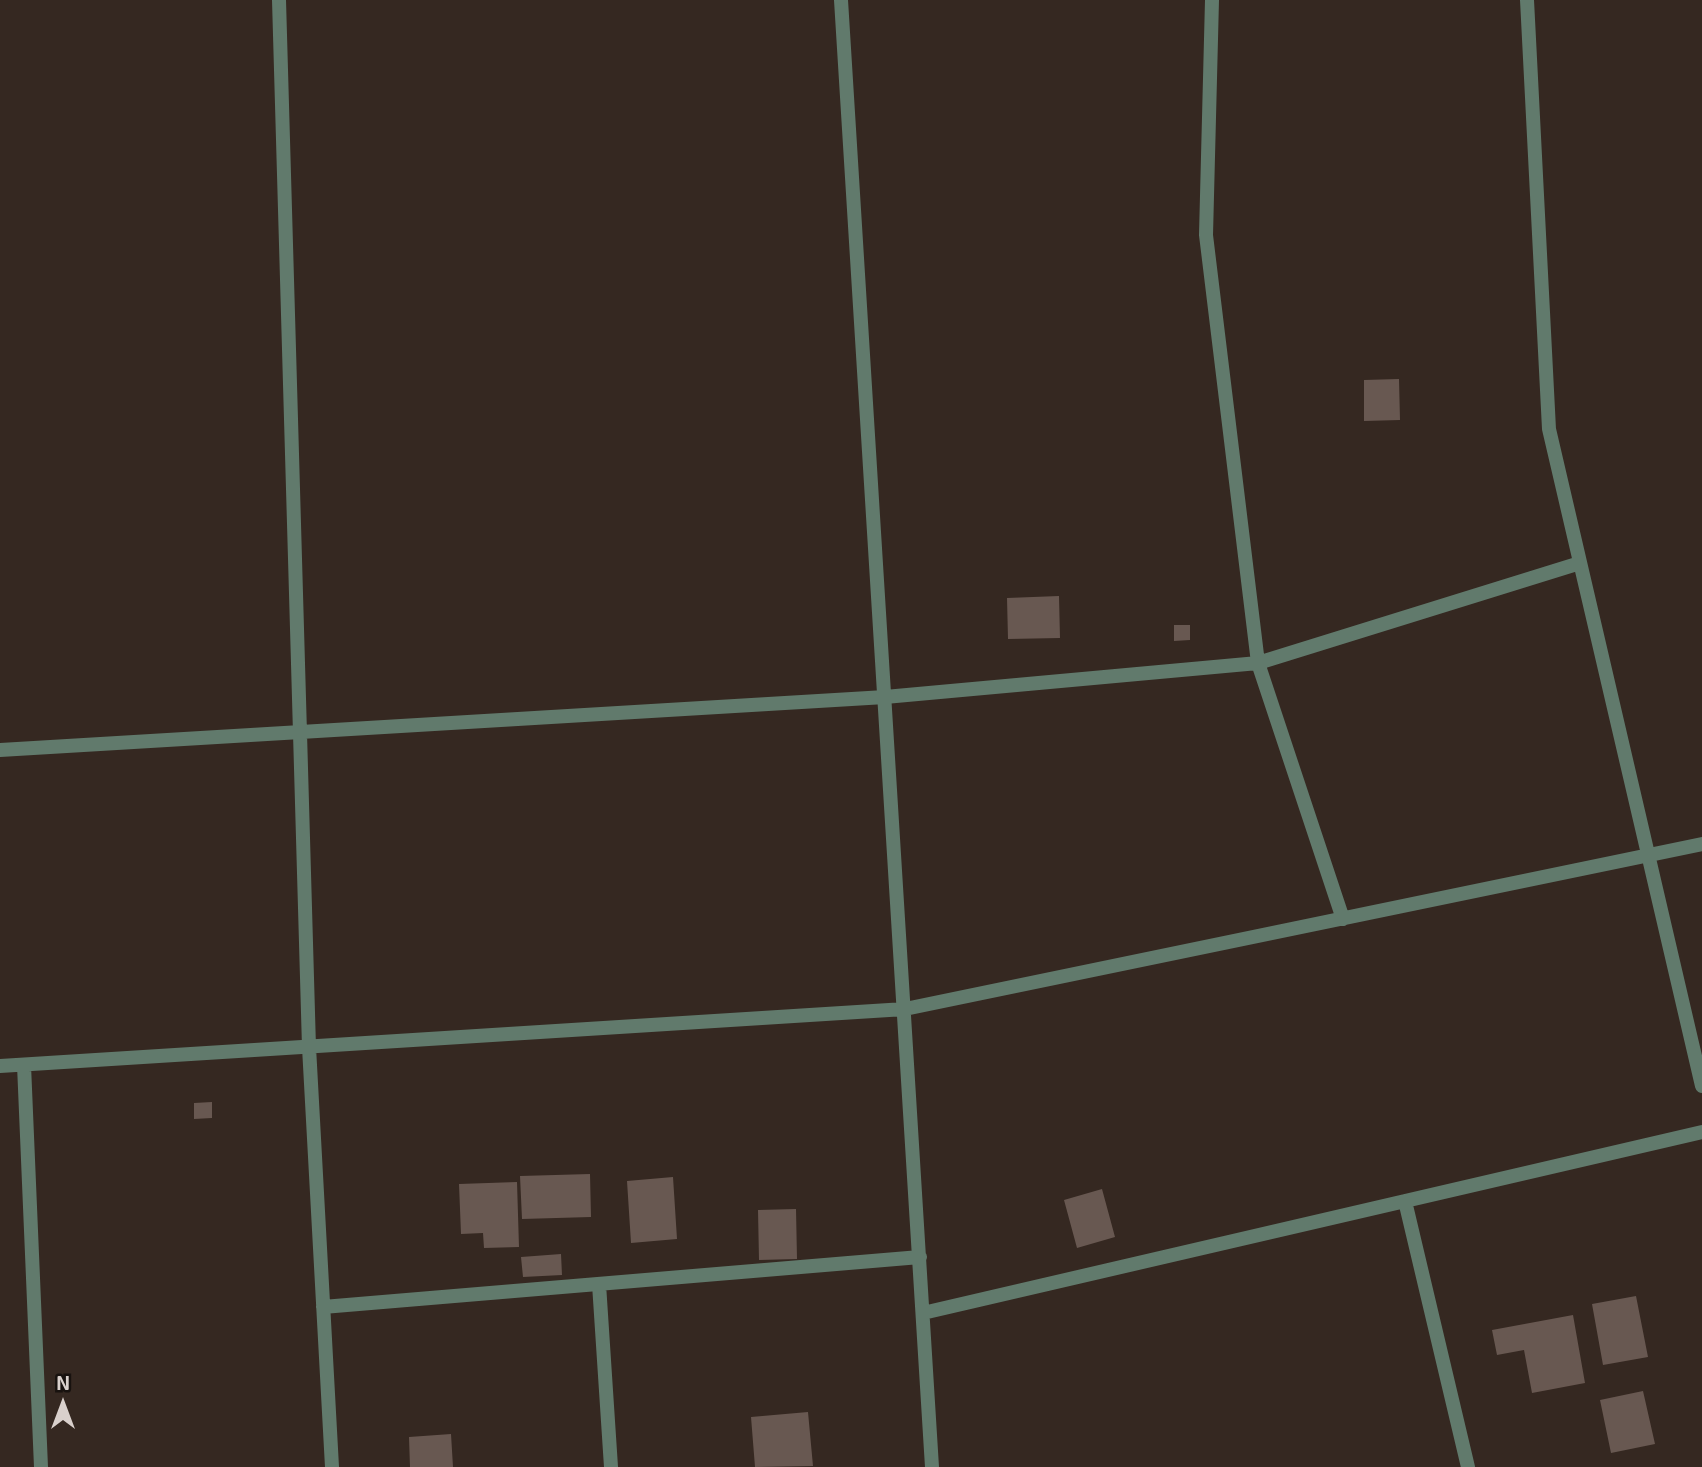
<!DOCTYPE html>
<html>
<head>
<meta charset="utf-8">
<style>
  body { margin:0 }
  #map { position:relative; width:1702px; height:1467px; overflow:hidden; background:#352821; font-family:"Exo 2",sans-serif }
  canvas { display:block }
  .north { position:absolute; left:28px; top:1369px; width:70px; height:70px; -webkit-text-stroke:5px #18120f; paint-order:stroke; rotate:0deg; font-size:19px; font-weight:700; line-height:28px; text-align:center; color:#d9d0cc }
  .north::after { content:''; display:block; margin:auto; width:24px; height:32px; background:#d9d0cc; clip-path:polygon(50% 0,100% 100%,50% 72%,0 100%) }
</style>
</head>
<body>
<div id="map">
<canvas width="1702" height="1467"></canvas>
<div class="north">N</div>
</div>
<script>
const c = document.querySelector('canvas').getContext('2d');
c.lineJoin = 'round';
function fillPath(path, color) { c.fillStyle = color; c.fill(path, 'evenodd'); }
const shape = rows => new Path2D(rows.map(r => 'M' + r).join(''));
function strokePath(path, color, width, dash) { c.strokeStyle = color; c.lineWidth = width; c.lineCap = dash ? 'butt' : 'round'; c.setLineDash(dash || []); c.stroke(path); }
fillPath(shape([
  [1399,379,1400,420,1364,421,1364,380],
  [1059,596,1060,638,1008,639,1007,598],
  [1174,625,1190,625,1190,640,1174,641],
  [212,1102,212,1118,194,1119,194,1103],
  [590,1174,591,1217,522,1219,520,1176],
  [673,1177,677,1239,631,1243,627,1181],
  [517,1182,519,1247,484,1248,483,1233,461,1234,459,1184],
  [1102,1189,1115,1237,1077,1248,1064,1200],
  [796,1209,797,1259,759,1260,758,1210],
  [561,1254,562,1275,523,1277,521,1257],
  [1636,1296,1648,1357,1603,1365,1592,1304],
  [1573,1315,1585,1383,1532,1393,1524,1350,1497,1355,1492,1330],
  [1643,1391,1655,1444,1611,1453,1600,1400],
  [808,1412,813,1466,755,1467,751,1417],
  [451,1434,453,1467,410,1467,409,1437]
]), '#685851');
strokePath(shape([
  [279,0,309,1047,332,1467],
  [841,0,932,1467],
  [1212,0,1206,235,1258,663,1343,919],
  [1527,0,1549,429,1702,1086],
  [0,750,885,697,1258,663,1580,563],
  [24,1065,41,1467],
  [0,1066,905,1009,1702,844],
  [1405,1201,1468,1467],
  [599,1284,611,1467],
  [323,1307,920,1257],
  [923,1313,1702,1132]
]), '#617a6c', 14);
</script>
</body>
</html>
